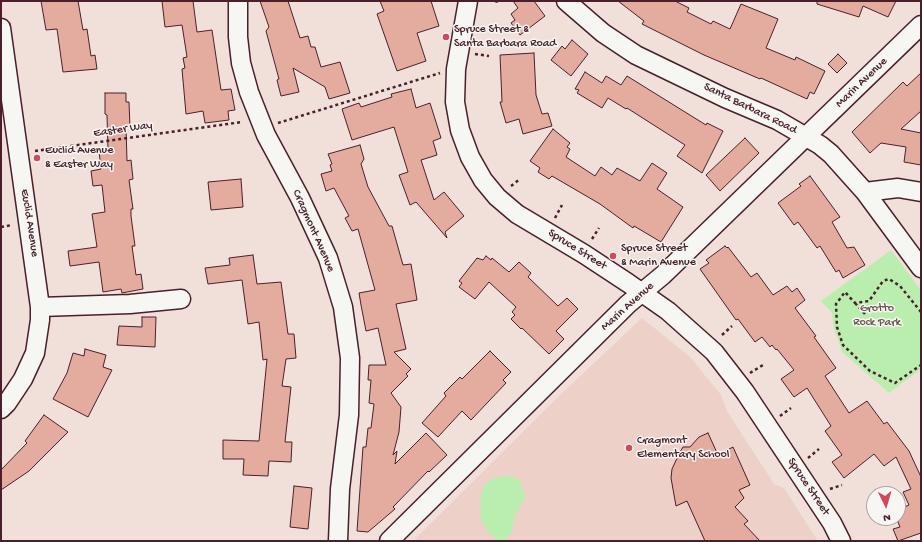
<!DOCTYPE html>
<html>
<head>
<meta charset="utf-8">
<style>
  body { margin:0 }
  #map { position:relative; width:922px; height:542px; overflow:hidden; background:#f1e0d9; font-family:"Gochi Hand",sans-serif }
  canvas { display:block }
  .frame { position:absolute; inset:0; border:2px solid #4a1f2b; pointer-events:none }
  .north { position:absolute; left:866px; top:486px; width:40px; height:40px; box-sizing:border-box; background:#f6f6f2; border:1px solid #b1a0a2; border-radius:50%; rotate:175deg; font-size:11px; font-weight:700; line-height:16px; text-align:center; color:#4a1f2b }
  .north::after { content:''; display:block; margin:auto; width:14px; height:18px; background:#d1495b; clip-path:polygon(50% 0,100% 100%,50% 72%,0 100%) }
</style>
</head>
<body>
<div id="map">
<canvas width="922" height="542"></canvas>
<div class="frame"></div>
<div class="north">N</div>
</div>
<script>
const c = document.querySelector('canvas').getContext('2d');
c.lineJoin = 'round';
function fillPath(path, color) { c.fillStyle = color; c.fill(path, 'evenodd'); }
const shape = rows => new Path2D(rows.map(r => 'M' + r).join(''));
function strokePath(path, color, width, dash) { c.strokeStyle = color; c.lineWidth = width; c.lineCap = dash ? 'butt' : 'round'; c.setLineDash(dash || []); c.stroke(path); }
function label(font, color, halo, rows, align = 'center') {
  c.font = font + ' "Gochi Hand",sans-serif'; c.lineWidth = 3; c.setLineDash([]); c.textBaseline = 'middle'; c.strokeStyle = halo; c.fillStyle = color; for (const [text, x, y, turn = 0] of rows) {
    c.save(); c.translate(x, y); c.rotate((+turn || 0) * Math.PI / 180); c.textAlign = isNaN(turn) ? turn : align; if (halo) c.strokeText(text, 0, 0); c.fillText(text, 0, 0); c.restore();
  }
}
fillPath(shape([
  [642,318,690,357,721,395,727,411,774,484,784,488,818,541,413,541,561,394]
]), '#edd0c7');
fillPath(shape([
  [891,250,921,290,921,369,889,393,842,352,834,329,832,313,821,301],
  [502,476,510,476,522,481,520,485,521,489,525,492,525,498,515,515,511,533,505,541,498,541,486,529,481,521,480,499,484,485,494,478]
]), '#baeeaf');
const building = shape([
  [41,1,78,1,83,30,87,29,91,56,95,55,97,69,63,72,57,29,46,30,41,1],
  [162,1,193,1,197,32,212,30,221,90,231,89,235,110,228,111,229,120,205,123,203,111,186,114,182,69,185,68,183,58,187,57,182,25,165,27,162,1],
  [260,1,288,1,300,38,308,36,311,47,315,47,321,67,340,62,350,93,329,99,325,87,293,68,299,92,281,96,277,80,279,79,266,31,269,27,260,1],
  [380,1,431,1,439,26,417,33,426,61,397,71,377,14,384,11,380,1],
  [513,1,534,1,545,16,520,35,511,23,515,20,511,14,518,8,513,1],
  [618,1,675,1,689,8,687,12,711,24,713,21,730,29,741,4,778,19,766,48,795,60,796,57,825,71,814,94,810,92,807,99,761,78,760,79,704,55,642,24,644,21,618,1],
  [817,1,896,1,888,17,863,6,859,17,817,4,817,1],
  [572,40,588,54,571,76,551,60,562,46,565,49,572,40],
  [534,53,536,95,542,114,548,113,552,126,523,134,519,119,506,123,500,102,502,102,500,55,534,53],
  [838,54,847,63,837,73,828,64,838,54],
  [585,72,602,83,606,76,621,85,627,76,706,125,707,123,723,131,702,173,677,156,685,145,627,108,626,109,608,98,602,108,577,93,579,90,575,89,585,72],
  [921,73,921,111,901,129,921,133,921,165,904,162,906,147,881,143,870,153,852,132,903,82,907,86,921,73],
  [411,89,416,108,430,103,441,138,433,141,437,155,421,160,434,200,444,192,464,216,445,232,447,238,416,202,410,205,399,175,408,172,394,127,352,140,342,109,359,103,361,107,392,97,391,94,411,89],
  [105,93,126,93,126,102,129,102,130,127,126,127,127,161,131,160,133,179,129,180,133,209,131,209,131,216,135,246,132,246,136,275,141,274,143,289,122,293,121,289,103,292,99,262,70,266,68,251,97,247,92,214,105,212,102,185,93,186,91,171,101,169,99,151,108,150,107,115,105,114,105,93],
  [553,129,570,143,567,147,570,149,566,157,595,176,601,167,612,175,617,168,640,181,652,163,667,173,657,189,683,207,661,242,634,226,633,228,600,204,552,176,549,179,538,172,540,168,530,161,553,129],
  [745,138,759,153,720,191,706,175,745,138],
  [360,145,364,159,361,164,368,187,389,226,392,226,403,265,411,264,417,300,396,304,406,349,394,352,411,369,406,374,408,376,391,393,401,407,399,432,393,455,397,451,395,464,426,433,447,455,429,472,428,471,393,507,395,509,368,532,357,531,363,447,366,447,368,428,371,428,374,404,369,403,371,380,368,380,369,365,386,365,378,328,366,331,361,305,359,293,375,290,358,229,352,231,345,218,349,216,334,188,326,191,321,174,332,171,330,165,332,164,328,154,360,145],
  [810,176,840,217,832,222,847,248,854,247,865,265,843,278,839,270,836,272,820,246,817,248,798,222,794,225,778,203,801,186,799,184,810,176],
  [241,179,243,207,211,210,208,182,241,179],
  [725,246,727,248,728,247,751,277,757,273,773,295,787,286,792,292,797,288,805,300,795,308,816,336,814,337,836,368,825,376,849,413,867,401,884,424,887,422,909,451,921,477,921,533,898,541,893,529,900,527,898,522,898,510,909,505,903,492,911,489,896,457,884,466,874,454,844,478,832,462,842,455,825,431,831,426,807,388,794,397,781,379,794,370,777,349,776,350,772,345,770,347,762,337,755,342,738,319,736,320,700,269,709,263,706,260,725,246],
  [253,255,257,284,281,282,288,334,294,334,296,358,286,359,282,386,291,387,285,442,292,442,291,462,269,461,268,476,243,475,244,459,223,459,223,440,259,441,267,359,263,360,259,322,248,324,242,280,208,284,205,268,230,265,229,258,253,255],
  [486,256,491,260,492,258,509,272,519,262,531,273,528,277,558,306,567,298,578,309,556,331,564,339,549,354,522,328,521,329,511,319,515,315,512,312,516,307,489,282,475,299,459,287,462,283,459,281,477,258,483,260,486,256],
  [142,317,156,317,155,347,117,345,119,326,142,327,142,317],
  [85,349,106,355,103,367,112,370,88,417,53,399,67,373,73,353,84,356,85,349],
  [490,351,511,372,503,380,506,383,471,420,462,411,438,437,422,423,446,396,444,393,460,377,462,379,490,351],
  [44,415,68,432,29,471,1,490,1,470,27,443,25,441,44,415],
  [708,433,718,455,733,447,750,485,739,490,744,498,735,507,748,521,744,524,760,541,705,541,687,501,676,506,671,478,672,469,679,454,683,447,690,447,699,437,708,433],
  [294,486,312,488,308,529,290,527,294,486]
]);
fillPath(building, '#e4ac9e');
strokePath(building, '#4a1f2b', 1);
const minor = shape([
  [238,1,238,37,241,63,249,92,266,135,300,198,328,258,343,307,350,358,349,415,340,489,338,541],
  [468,1,456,69,455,102,460,130,470,157,483,180,497,197,517,214,584,254,628,283,668,311,714,352,745,392,832,523,841,541],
  [566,1,603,33,636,55,725,98,777,120,820,145,831,154,865,192,921,268],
  [1,28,40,307,40,320,35,353,23,379,7,403,1,409],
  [865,192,898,188,921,192],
  [40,307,130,304,181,299],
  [389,541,628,304,663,275,921,25]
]);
strokePath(minor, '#4a1f2b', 21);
strokePath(shape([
  [495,1,499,2],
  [475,54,489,56],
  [278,123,440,73],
  [35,151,242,122],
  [511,186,520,179],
  [555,218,562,205],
  [1,227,12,225],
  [592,239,599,228],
  [855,303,865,314],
  [921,312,900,286,889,279,883,281,869,301,855,303,845,292,836,304,837,327,843,345,870,371,895,383,921,365],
  [722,335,732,326],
  [750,373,763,365],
  [780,416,791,408],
  [808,458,819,449],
  [830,489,842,485]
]), '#4a1f2b', 2.5, [3, 3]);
strokePath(minor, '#f6f6f2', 18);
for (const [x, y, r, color] of [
  [446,37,4,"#d1495b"],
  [37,158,4,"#d1495b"],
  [613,256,4,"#d1495b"],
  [629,448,4,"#d1495b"]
]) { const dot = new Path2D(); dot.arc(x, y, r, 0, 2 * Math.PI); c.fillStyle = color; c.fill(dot); strokePath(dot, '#f6f6f2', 1.5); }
label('12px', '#4a1f2b', '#f6f6f2', [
  ["Spruce Street &",454,30],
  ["Santa Barbara Road",454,44],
  ["Euclid Avenue",45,151],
  ["& Easter Way",45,165],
  ["Spruce Street",621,249],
  ["& Marin Avenue",621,263],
  ["Cragmont",637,441],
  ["Elementary School",637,455]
], 'left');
label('12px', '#4a1f2b', '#f6f6f2', [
  ["Marin Avenue",862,83,-44],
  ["Santa Barbara Road",750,109,26],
  ["Easter Way",123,130,-8],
  ["Euclid Avenue",29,223,81],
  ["Cragmont Avenue",313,231,66],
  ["Spruce Street",577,250,32],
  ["Marin Avenue",628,307,-42],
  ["Spruce Street",808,487,56]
]);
label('12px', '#66534c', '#f6f6f2', [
  ["Grotto",877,309],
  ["Rock Park",877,323]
]);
</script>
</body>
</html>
